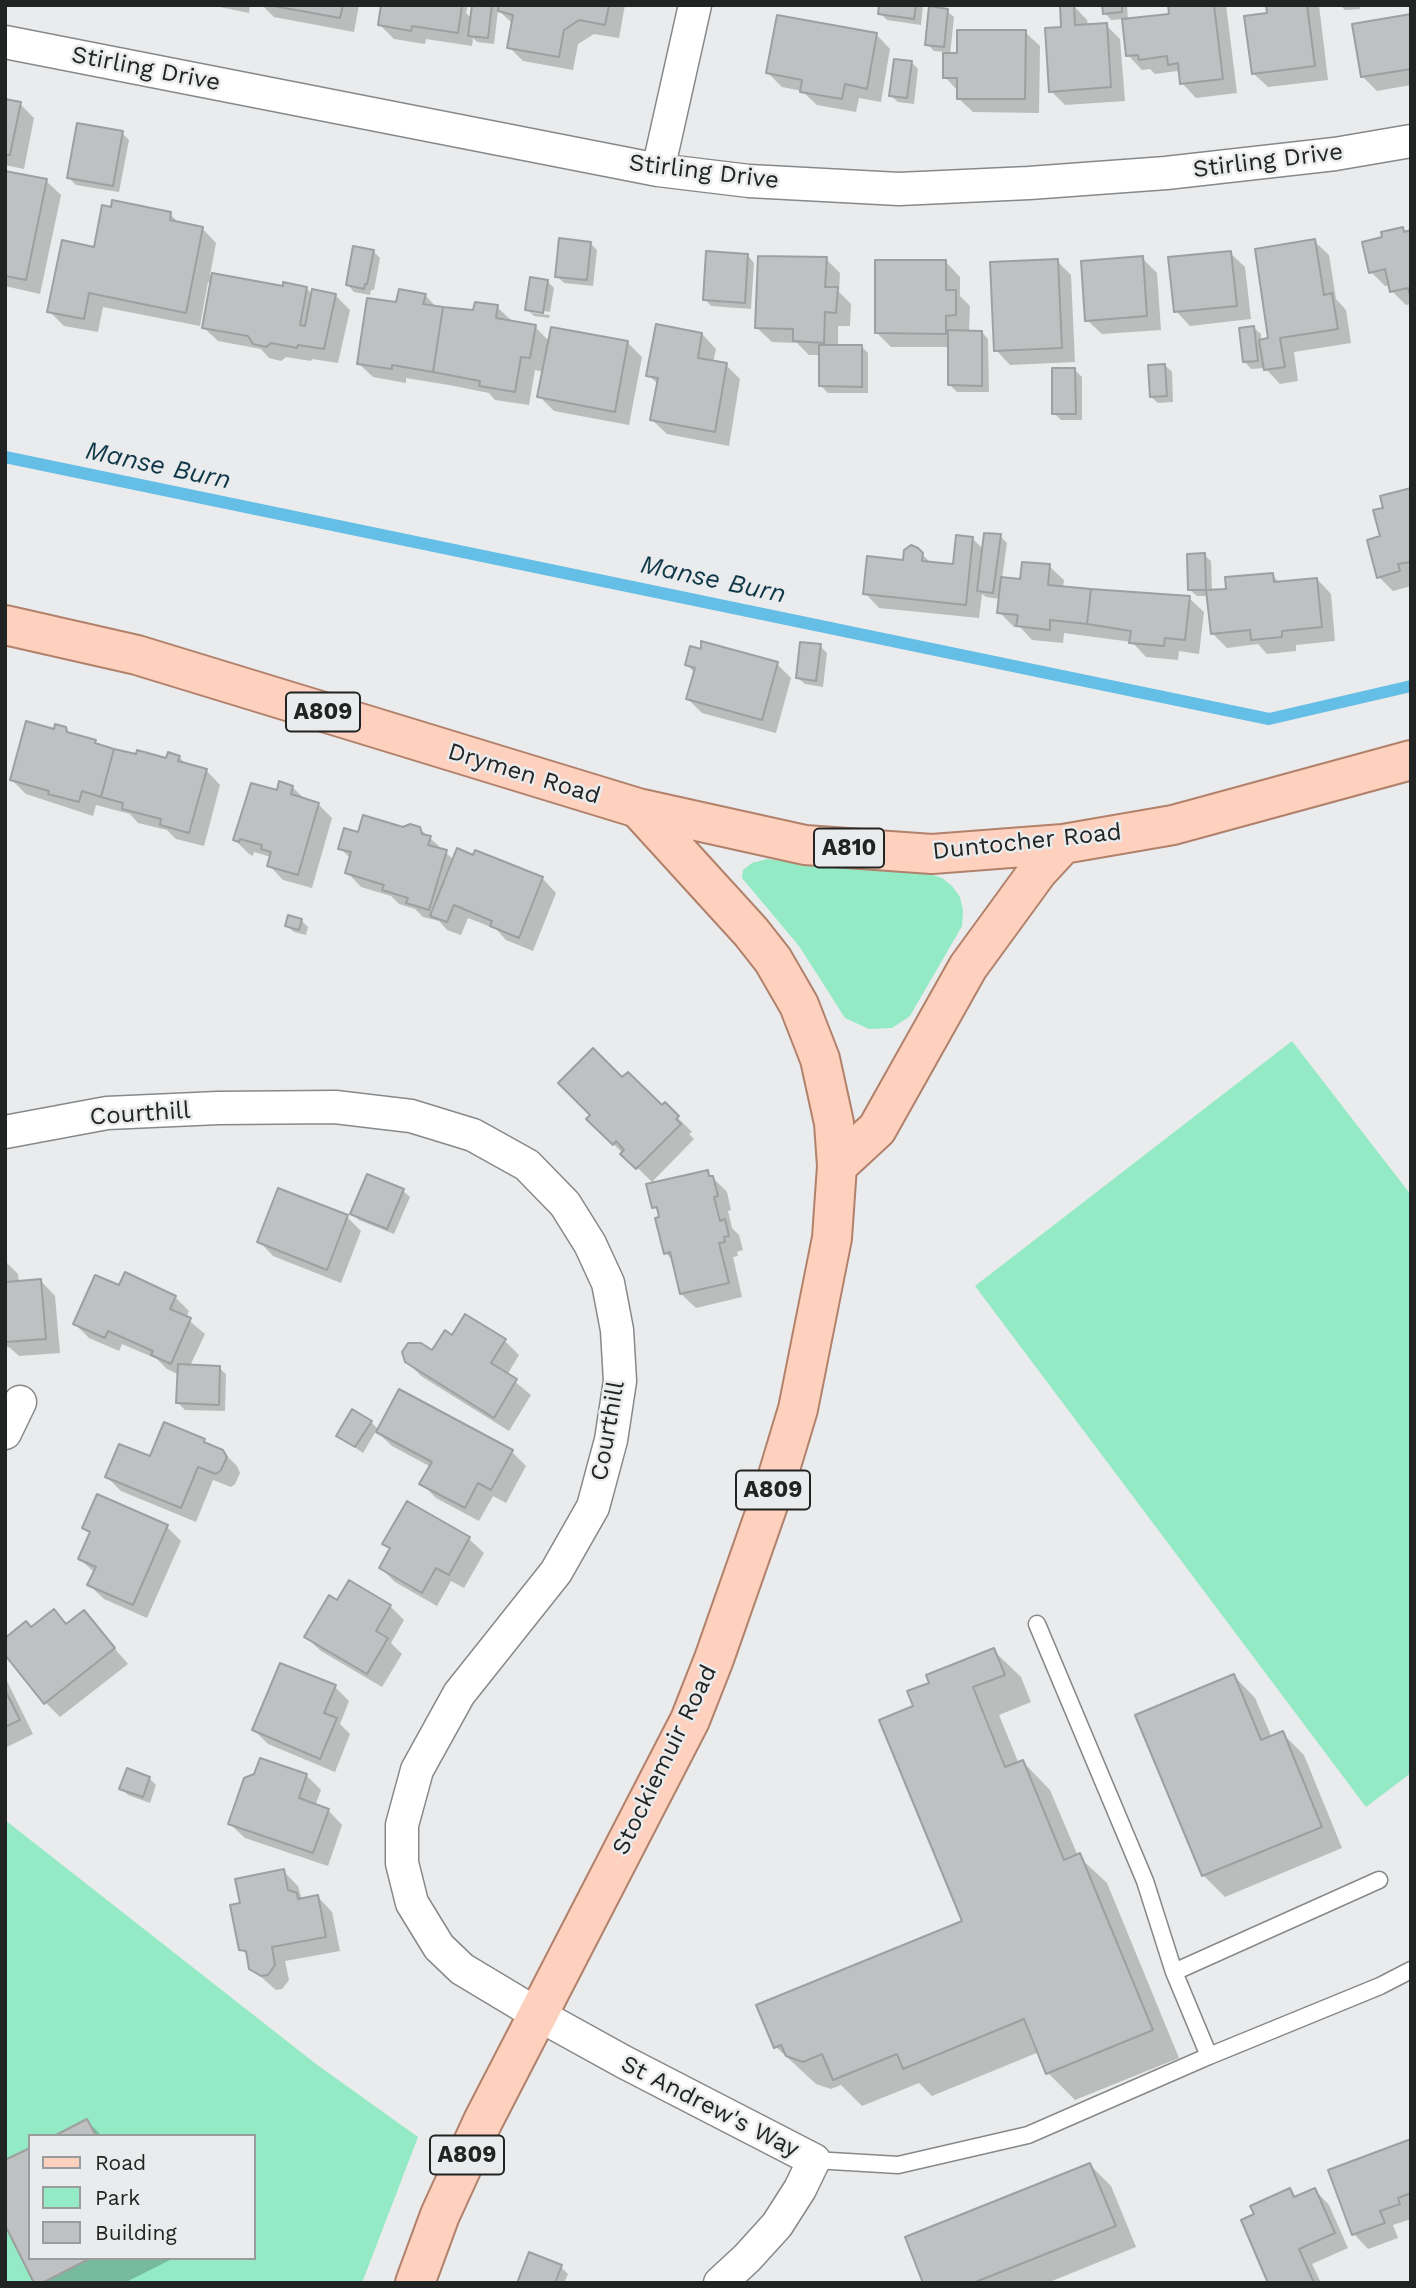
<!DOCTYPE html>
<html>
<head>
<meta charset="utf-8">
<style>
  body { margin:0 }
  #map { position:relative; width:1416px; height:2288px; overflow:hidden; background:#eaebec; font-family:"Work Sans",sans-serif }
  canvas { display:block }
  .frame { position:absolute; inset:0; border:7px solid #222323; pointer-events:none }
  .legend { position:absolute; left:28px; top:2134px; width:228px; height:126px; box-sizing:border-box; background:#eaebec; border:2px solid #9a9b9c; margin:0; padding:9px 12px; list-style:none; font-size:21px; color:#222323 }
  .legend li { display:flex; align-items:center; gap:14px; height:35px }
  .legend b { width:35px; border:2px solid #9a9b9c }
</style>
</head>
<body>
<div id="map">
<canvas width="1416" height="2288"></canvas>
<div class="frame"></div>
<ul class="legend">
<li><b style="height:9px;background:#fed1be"></b>Road</li>
<li><b style="height:19px;background:#94eac4"></b>Park</li>
<li><b style="height:19px;background:#bfc0c1"></b>Building</li>
</ul>
</div>
<script>
const c = document.querySelector('canvas').getContext('2d');
c.lineJoin = 'round';
function fillPath(path, color) { c.fillStyle = color; c.fill(path, 'evenodd'); }
const shape = rows => new Path2D(rows.map(r => 'M' + r).join(''));
function strokePath(path, color, width, dash) { c.strokeStyle = color; c.lineWidth = width; c.lineCap = dash ? 'butt' : 'round'; c.setLineDash(dash || []); c.stroke(path); }
function label(font, color, halo, rows, align = 'center') {
  c.font = font + ' "Work Sans",sans-serif'; c.lineWidth = 5; c.setLineDash([]); c.textBaseline = 'middle'; c.strokeStyle = halo; c.fillStyle = color; for (const [text, x, y, turn = 0] of rows) {
    c.save(); c.translate(x, y); c.rotate((+turn || 0) * Math.PI / 180); c.textAlign = isNaN(turn) ? turn : align; if (halo) c.strokeText(text, 0, 0); c.fillText(text, 0, 0); c.restore();
  }
}
fillPath(shape([
  [767,859,841,868,927,873,942,878,952,886,960,897,963,911,962,926,910,1016,892,1028,869,1029,845,1018,799,946,742,878,743,870,752,863],
  [1292,1041,1411,1195,1411,1773,1366,1807,975,1286],
  [5,1820,316,2064,418,2137,362,2283,5,2283],
  [30,2136,254,2136,254,2258,30,2258]
]), '#94eac4');
fillPath(shape([
  [210,5,250,5,249,13],
  [262,5,359,5,354,32,274,17],
  [383,5,468,5,466,13,472,19,474,5,625,5,619,38,594,34,578,44,573,70,523,61,509,47,513,24,498,10,494,44,477,42,473,38,472,46,426,39,425,44,394,39,380,25],
  [881,5,923,5,921,25,887,20,880,13],
  [1073,5,1087,20,1088,26,1106,25,1120,39,1125,101,1065,105,1051,91,1063,28],
  [1104,5,1127,5,1128,20,1171,15,1170,5,1226,5,1237,93,1196,98,1182,83,1181,75,1177,71,1155,74,1150,69,1142,70,1128,55,1123,19,1111,20,1105,13],
  [1268,5,1319,5,1328,80,1268,87,1253,73,1269,14],
  [1340,5,1360,5,1360,9,1345,10],
  [947,11,954,17,950,55,958,55,1025,32,1040,46,1039,113,973,112,958,98,958,91,945,77,945,52,934,51,927,44],
  [1411,15,1411,85,1377,91,1362,76],
  [876,34,890,49,881,102,859,98,856,112,817,105,802,91,782,87,768,73],
  [911,62,918,69,914,104,898,102,891,96],
  [5,101,20,104,34,118,24,169,5,165],
  [122,133,129,140,119,192,76,185,69,178],
  [5,173,46,181,61,195,40,294,5,286],
  [170,214,180,224,202,228,216,243,210,275,284,288,306,288,312,294,335,295,350,310,338,363,312,359,311,361,286,357,281,361,269,358,261,349,218,341,203,327,212,283,208,282,200,326,103,307,98,332,64,326,49,311,95,249],
  [1402,229,1406,233,1411,232,1411,304,1406,305,1392,291,1391,285,1385,286,1371,272,1384,239],
  [1314,241,1329,255,1336,299,1346,310,1351,343,1294,352,1298,381,1280,384,1265,368,1251,369,1245,362,1254,328,1261,334,1261,341,1270,340],
  [590,243,597,250,593,286,564,283,557,276],
  [373,251,380,258,374,290,371,290,370,295,354,292,348,285],
  [1230,253,1245,267,1251,319,1190,326,1176,311],
  [748,256,754,263,751,309,711,306,705,299],
  [1142,258,1157,273,1161,330,1102,334,1087,320],
  [826,259,840,273,839,292,851,304,850,326,838,326,838,346,862,347,868,353,868,393,828,393,821,386,821,355,809,355,797,343,772,342,757,328],
  [1057,261,1071,275,1075,362,1010,365,996,350],
  [946,262,960,277,960,296,970,306,969,332,982,332,988,339,989,392,957,392,950,385,950,347,891,347,876,332],
  [547,281,554,288,550,312,532,309,532,313,550,315,549,318,534,316,527,309],
  [425,295,437,308,475,312,497,307,512,321,535,327,550,342,553,329,628,343,642,357,629,425,554,411,539,396,544,372,535,370,529,405,495,400,489,393,449,385,406,378,406,383,373,377,358,363,398,304],
  [702,334,716,349,713,363,726,365,740,379,729,446,667,434,652,420,659,385,648,375],
  [1165,365,1172,372,1173,402,1158,403,1151,397],
  [1075,370,1082,377,1082,420,1061,420,1054,413],
  [1411,490,1411,586,1393,591,1379,577,1385,509],
  [1000,536,1007,543,1002,579,1022,581,1049,566,1064,580,1063,588,1189,598,1204,612,1199,654,1179,651,1178,660,1146,657,1132,642,1064,633,1063,643,1032,640,1020,627,1014,627,999,612,1000,599,986,597,982,594,979,618,879,608,865,593,917,549,932,564,954,566,972,538,984,550],
  [1204,555,1211,561,1212,592,1228,590,1272,575,1280,583,1317,579,1331,594,1335,641,1296,645,1296,651,1267,654,1258,644,1227,648,1212,633,1209,596,1197,596,1190,590],
  [820,646,827,653,823,687,805,684,798,678],
  [777,664,791,678,776,733,702,713,688,699,695,673,687,665],
  [65,729,72,736,95,741,100,746,137,756,167,760,179,757,187,765,206,770,220,785,204,846,176,839,167,830,138,823,130,814,96,805,93,816,26,794,12,780,55,731],
  [292,787,306,800,318,804,332,818,312,888,283,880,269,865,271,857,254,852,253,856,249,854,235,840,278,793],
  [419,828,454,860,542,878,556,893,533,951,506,940,496,929,468,918,461,935,447,930,439,921,423,917,415,909,399,904,391,896,361,887,347,872,351,859,340,848,359,834],
  [301,920,308,927,306,935,294,932,287,926],
  [622,1080,662,1108,665,1105,692,1132,689,1134,694,1139,652,1182,588,1119],
  [707,1172,727,1192,731,1210,728,1211,732,1228,739,1235,743,1250,737,1252,738,1256,733,1257,742,1297,696,1308,681,1294,673,1261,666,1253,660,1213,654,1207],
  [403,1191,410,1197,394,1234,359,1220,352,1213],
  [347,1217,361,1231,341,1283,273,1256,259,1241],
  [5,1261,18,1274,19,1283,41,1281,55,1296,60,1353,19,1356,9,1347,5,1347],
  [120,1288,175,1297,189,1311,186,1318,205,1334,190,1366,219,1368,226,1374,225,1411,185,1410,178,1403,179,1375,167,1369,157,1359,122,1344,119,1351,89,1338,75,1324],
  [466,1316,505,1341,519,1355,507,1375,531,1395,509,1431,421,1376,406,1361,433,1353,453,1337],
  [371,1422,379,1430,512,1452,526,1466,506,1503,493,1496,479,1521,436,1498,422,1484,431,1467,392,1446,376,1431,363,1453,338,1436],
  [204,1441,209,1446,222,1451,237,1466,240,1473,235,1484,231,1487,213,1480,196,1522,121,1491,107,1477,151,1459],
  [408,1504,469,1539,484,1553,464,1588,451,1581,437,1606,395,1582,381,1568,391,1550,385,1544],
  [167,1527,181,1541,147,1618,104,1599,89,1585,95,1573,80,1559,91,1534,84,1528],
  [338,1602,390,1606,404,1620,391,1643,402,1654,382,1687,321,1651,306,1637],
  [53,1611,67,1625,84,1613,128,1664,60,1717,46,1703,5,1652],
  [993,1650,1021,1677,1031,1702,999,1715,1019,1764,1023,1762,1050,1790,1078,1856,1107,1883,1179,2058,1075,2100,1048,2073,1039,2052,932,2096,919,2083,862,2106,841,2085,831,2089,816,2084,776,2047,964,1922,916,1707,931,1684],
  [1234,1676,1255,1698,1272,1738,1282,1733,1304,1755,1342,1848,1225,1897,1203,1875,1138,1716],
  [5,1677,33,1734,5,1748],
  [335,1687,349,1701,340,1724,350,1734,335,1772,268,1744,254,1730],
  [306,1775,321,1790,315,1806,328,1810,342,1825,328,1866,245,1838,230,1824],
  [149,1778,156,1785,150,1803,128,1795,121,1789],
  [283,1871,298,1886,302,1900,318,1897,332,1912,340,1951,285,1961,289,1980,282,1989,276,1990,251,1968,249,1957,241,1949],
  [87,2121,102,2136,58,2136],
  [1411,2141,1411,2219,1393,2225,1398,2238,1368,2249,1354,2234,1331,2171],
  [1090,2165,1111,2186,1136,2247,1047,2283,925,2283],
  [1289,2190,1297,2198,1315,2190,1329,2205,1348,2248,1312,2264,1321,2283,1270,2283,1256,2215],
  [5,2222,30,2258,170,2260,124,2283,36,2283],
  [561,2267,568,2274,564,2283,519,2283]
]), '#0003');
strokePath(shape([
  [5,457,1269,719,1411,686]
]), '#64bee6', 12);
const building = shape([
  [268,5,343,5,340,18,268,5],
  [381,5,462,6,458,33,412,26,411,31,378,25,381,5],
  [472,5,492,5,488,38,468,36,472,5],
  [499,5,609,5,605,25,579,20,564,30,559,57,507,48,513,15,498,11,499,5],
  [879,5,916,5,914,19,878,14,879,5],
  [1060,5,1074,5,1075,25,1107,23,1111,87,1049,92,1045,28,1061,27,1060,5],
  [1102,5,1122,5,1122,12,1103,14,1102,5],
  [1168,5,1214,5,1223,79,1180,84,1178,63,1168,65,1167,56,1139,60,1138,55,1126,56,1122,19,1169,14,1168,5],
  [1266,5,1307,5,1315,66,1252,74,1244,16,1267,13,1266,5],
  [929,6,948,9,944,47,925,45,929,6],
  [1411,14,1411,69,1361,77,1352,24,1411,14],
  [777,15,877,33,867,89,845,84,842,99,800,92,802,80,766,73,777,15],
  [957,30,1026,30,1025,99,957,99,957,78,943,78,943,53,957,53,957,30],
  [894,59,912,61,907,98,889,96,894,59],
  [5,99,21,102,10,155,5,155,5,99],
  [77,123,123,131,113,186,67,178,77,123],
  [5,171,47,179,26,280,5,276,5,171],
  [112,200,171,212,170,220,203,227,186,313,89,293,84,319,47,312,62,240,94,247,102,205,111,207,112,200],
  [1403,227,1404,232,1411,230,1411,299,1408,288,1390,292,1385,269,1369,273,1362,242,1382,237,1381,232,1403,227],
  [559,238,591,242,587,280,555,277,559,238],
  [1315,239,1324,295,1332,293,1338,329,1280,338,1285,367,1264,370,1259,340,1268,338,1255,249,1315,239],
  [353,246,374,250,367,284,365,284,364,289,346,285,353,246],
  [706,251,748,254,745,303,703,300,706,251],
  [1231,251,1237,306,1174,312,1168,257,1231,251],
  [758,256,827,257,825,287,838,287,836,313,825,312,824,343,793,341,793,329,755,328,758,256],
  [1143,256,1147,316,1085,321,1081,261,1143,256],
  [1058,259,1062,348,994,351,990,262,1058,259],
  [875,260,946,260,946,290,956,290,956,315,946,316,946,334,875,333,875,260],
  [212,273,283,286,283,282,307,287,300,325,305,326,312,289,336,294,324,349,298,345,297,348,271,343,266,347,253,344,248,336,202,328,212,273],
  [530,277,548,280,543,313,525,310,530,277],
  [399,289,426,294,423,304,443,307,433,372,392,365,392,369,357,364,367,298,396,302,399,289],
  [475,302,498,305,496,318,536,325,530,358,521,357,515,392,479,386,480,381,433,372,443,307,473,310,475,302],
  [656,324,702,333,698,358,727,363,715,432,650,420,658,378,646,376,656,324],
  [1254,326,1258,361,1243,362,1239,328,1254,326],
  [551,327,628,341,615,412,537,397,551,327],
  [948,330,982,331,982,386,948,385,948,330],
  [819,345,862,345,862,387,819,386,819,345],
  [1165,364,1167,396,1150,397,1148,365,1165,364],
  [1052,368,1075,368,1076,414,1052,414,1052,368],
  [1411,488,1411,566,1410,562,1398,564,1400,571,1377,578,1367,540,1380,536,1373,510,1383,508,1380,496,1411,488],
  [984,533,1001,534,993,593,977,591,984,533],
  [956,535,973,537,966,605,863,594,867,556,903,560,904,550,911,545,918,548,923,553,922,561,953,564,956,535],
  [1205,553,1206,590,1188,590,1187,554,1205,553],
  [1022,562,1050,564,1048,585,1091,589,1087,624,1050,620,1050,630,1016,626,1018,615,997,613,1001,577,1020,579,1022,562],
  [1273,573,1274,582,1317,578,1322,627,1282,631,1282,637,1251,640,1250,630,1211,634,1206,590,1226,589,1225,577,1273,573],
  [1091,589,1190,596,1185,640,1165,638,1164,646,1129,643,1131,631,1087,624,1091,589],
  [701,641,778,662,762,720,686,699,695,668,685,665,690,646,701,649,701,641],
  [800,642,821,644,816,681,796,678,800,642],
  [26,721,54,729,55,724,66,727,67,732,96,740,95,743,114,749,101,797,82,791,79,802,48,794,49,791,10,780,26,721],
  [114,749,136,754,137,750,166,758,168,752,180,756,178,761,207,769,189,833,160,825,161,819,122,809,123,803,101,797,114,749],
  [279,781,293,786,291,794,319,803,298,875,267,866,271,852,261,849,262,845,240,839,239,842,233,840,251,783,277,790,279,781],
  [363,815,403,827,410,824,420,827,422,834,431,836,428,845,447,850,429,910,406,903,408,898,382,890,384,885,345,873,351,852,338,849,344,828,358,832,363,815],
  [457,848,473,855,475,850,543,877,519,938,490,926,492,921,454,905,447,922,430,916,457,848],
  [288,915,302,919,299,930,285,926,288,915],
  [593,1048,622,1077,628,1072,662,1105,665,1102,679,1116,676,1119,681,1124,636,1169,620,1154,624,1150,618,1143,616,1141,613,1145,586,1119,590,1115,558,1083,593,1048],
  [708,1170,709,1176,713,1176,718,1196,714,1197,720,1221,725,1219,729,1236,724,1237,725,1242,719,1243,729,1283,680,1294,670,1252,664,1254,655,1218,659,1217,657,1207,652,1208,646,1184,708,1170],
  [367,1174,404,1189,387,1229,350,1214,367,1174],
  [278,1188,348,1215,327,1270,257,1242,278,1188],
  [5,1266,6,1282,41,1279,46,1339,5,1342,5,1266],
  [125,1272,176,1296,170,1309,191,1318,171,1364,151,1355,153,1351,108,1331,105,1338,73,1324,95,1275,119,1285,125,1272],
  [465,1314,506,1339,491,1363,517,1379,494,1418,405,1362,402,1352,408,1343,421,1343,432,1350,445,1330,452,1335,465,1314],
  [178,1364,220,1366,219,1405,176,1403,178,1364],
  [399,1389,513,1450,491,1490,478,1483,465,1508,419,1484,432,1462,376,1432,399,1389],
  [352,1409,372,1421,355,1447,336,1436,352,1409],
  [164,1422,205,1439,204,1442,223,1450,227,1457,221,1470,216,1474,198,1467,181,1508,105,1477,119,1444,150,1456,164,1422],
  [97,1494,168,1525,133,1605,87,1585,96,1567,78,1559,90,1532,82,1528,97,1494],
  [407,1501,470,1537,449,1575,436,1568,422,1593,379,1568,390,1548,382,1544,407,1501],
  [349,1580,391,1605,376,1631,388,1638,367,1674,304,1637,329,1595,337,1600,349,1580],
  [54,1609,66,1624,84,1610,115,1648,44,1704,5,1655,5,1638,26,1621,31,1627,54,1609],
  [994,1648,1005,1675,973,1687,1005,1767,1023,1760,1064,1860,1080,1853,1153,2030,1046,2074,1024,2019,903,2069,897,2054,833,2080,822,2054,803,2062,786,2056,781,2045,774,2048,756,2005,962,1921,879,1720,913,1706,907,1691,929,1683,926,1675,994,1648],
  [280,1663,336,1685,324,1713,337,1718,320,1759,252,1730,280,1663],
  [1234,1674,1261,1740,1283,1731,1322,1827,1202,1876,1135,1715,1234,1674],
  [5,1690,20,1720,5,1727,5,1690],
  [260,1758,307,1774,299,1798,329,1809,313,1853,228,1824,244,1778,254,1774,260,1758],
  [127,1768,150,1777,143,1797,119,1789,127,1768],
  [284,1869,288,1890,297,1893,298,1899,318,1895,326,1937,272,1947,275,1965,268,1975,261,1976,249,1969,246,1951,239,1950,230,1905,240,1903,235,1879,284,1869],
  [87,2119,96,2136,54,2136,87,2119],
  [1411,2139,1411,2193,1398,2198,1400,2204,1380,2211,1385,2223,1352,2235,1328,2170,1411,2139],
  [30,2148,30,2258,91,2258,42,2283,34,2283,5,2225,5,2160,30,2148],
  [1090,2163,1116,2226,973,2283,923,2283,905,2237,1090,2163],
  [1290,2188,1294,2197,1315,2188,1335,2233,1299,2249,1314,2283,1268,2283,1241,2220,1254,2214,1250,2206,1290,2188],
  [529,2252,562,2265,555,2283,517,2283,529,2252]
]);
fillPath(building, '#bfc0c1');
strokePath(building, '#9e9fa0', 2);
const lane = shape([
  [1037,1624,1145,1881,1174,1972,1209,2056],
  [1174,1972,1379,1880],
  [814,2160,898,2165,1028,2135,1209,2056,1380,1986,1411,1970]
]);
const street = shape([
  [5,42,658,170,749,181,899,189,1029,183,1166,173,1335,154,1411,141],
  [658,170,695,5],
  [5,1132,107,1113,218,1108,335,1107,411,1116,473,1135,527,1165,565,1204,590,1244,608,1283,617,1330,620,1381,611,1440,593,1507,556,1572,459,1694,417,1770,402,1825,402,1863,412,1903,439,1947,462,1969,537,2014,624,2062,814,2160,800,2189,777,2225,747,2258,720,2283],
  [5,1433,20,1402]
]);
const primary = shape([
  [5,625,137,655,638,808,805,845,932,854,1063,844,1173,825,1411,760],
  [837,1166,877,1129,968,967,1038,871,1063,844],
  [415,2283,440,2215,483,2121,690,1720,714,1659,776,1482,798,1409,832,1238,837,1166,834,1123,820,1059,799,1005,773,960,751,932,638,808]
]);
strokePath(lane, '#878889', 19);
strokePath(street, '#878889', 35);
strokePath(primary, '#b1816b', 42);
strokePath(lane, '#fff', 16);
strokePath(street, '#fff', 32);
strokePath(primary, '#fed1be', 38);
for (const [x, y, w] of [
  [323,712,74],
  [849,848,70],
  [773,1490,74],
  [467,2155,74]
]) { const box = new Path2D(); box.roundRect(x - w / 2, y - 19.5, w, 39, 5); c.fillStyle = '#eaebec'; c.fill(box); strokePath(box, '#222323', 2); }
label('bold 23px', '#222323', null, [
  ["A809",323,712],
  ["A810",849,848],
  ["A809",773,1490],
  ["A809",467,2155]
]);
label('24px', '#222323', '#eaebec', [
  ["Stirling Drive",146,69,11],
  ["Stirling Drive",1268,161,-7],
  ["Stirling Drive",704,172,7],
  ["Drymen Road",524,774,17],
  ["Duntocher Road",1027,842,-6],
  ["Courthill",140,1114,-4],
  ["Courthill",608,1431,-80],
  ["Stockiemuir Road",665,1760,-64],
  ["St Andrew's Way",710,2107,27]
]);
label('italic 26px', '#0e3748', '#eaebec', [
  ["Manse Burn",158,466,12],
  ["Manse Burn",713,580,12]
]);
</script>
</body>
</html>
